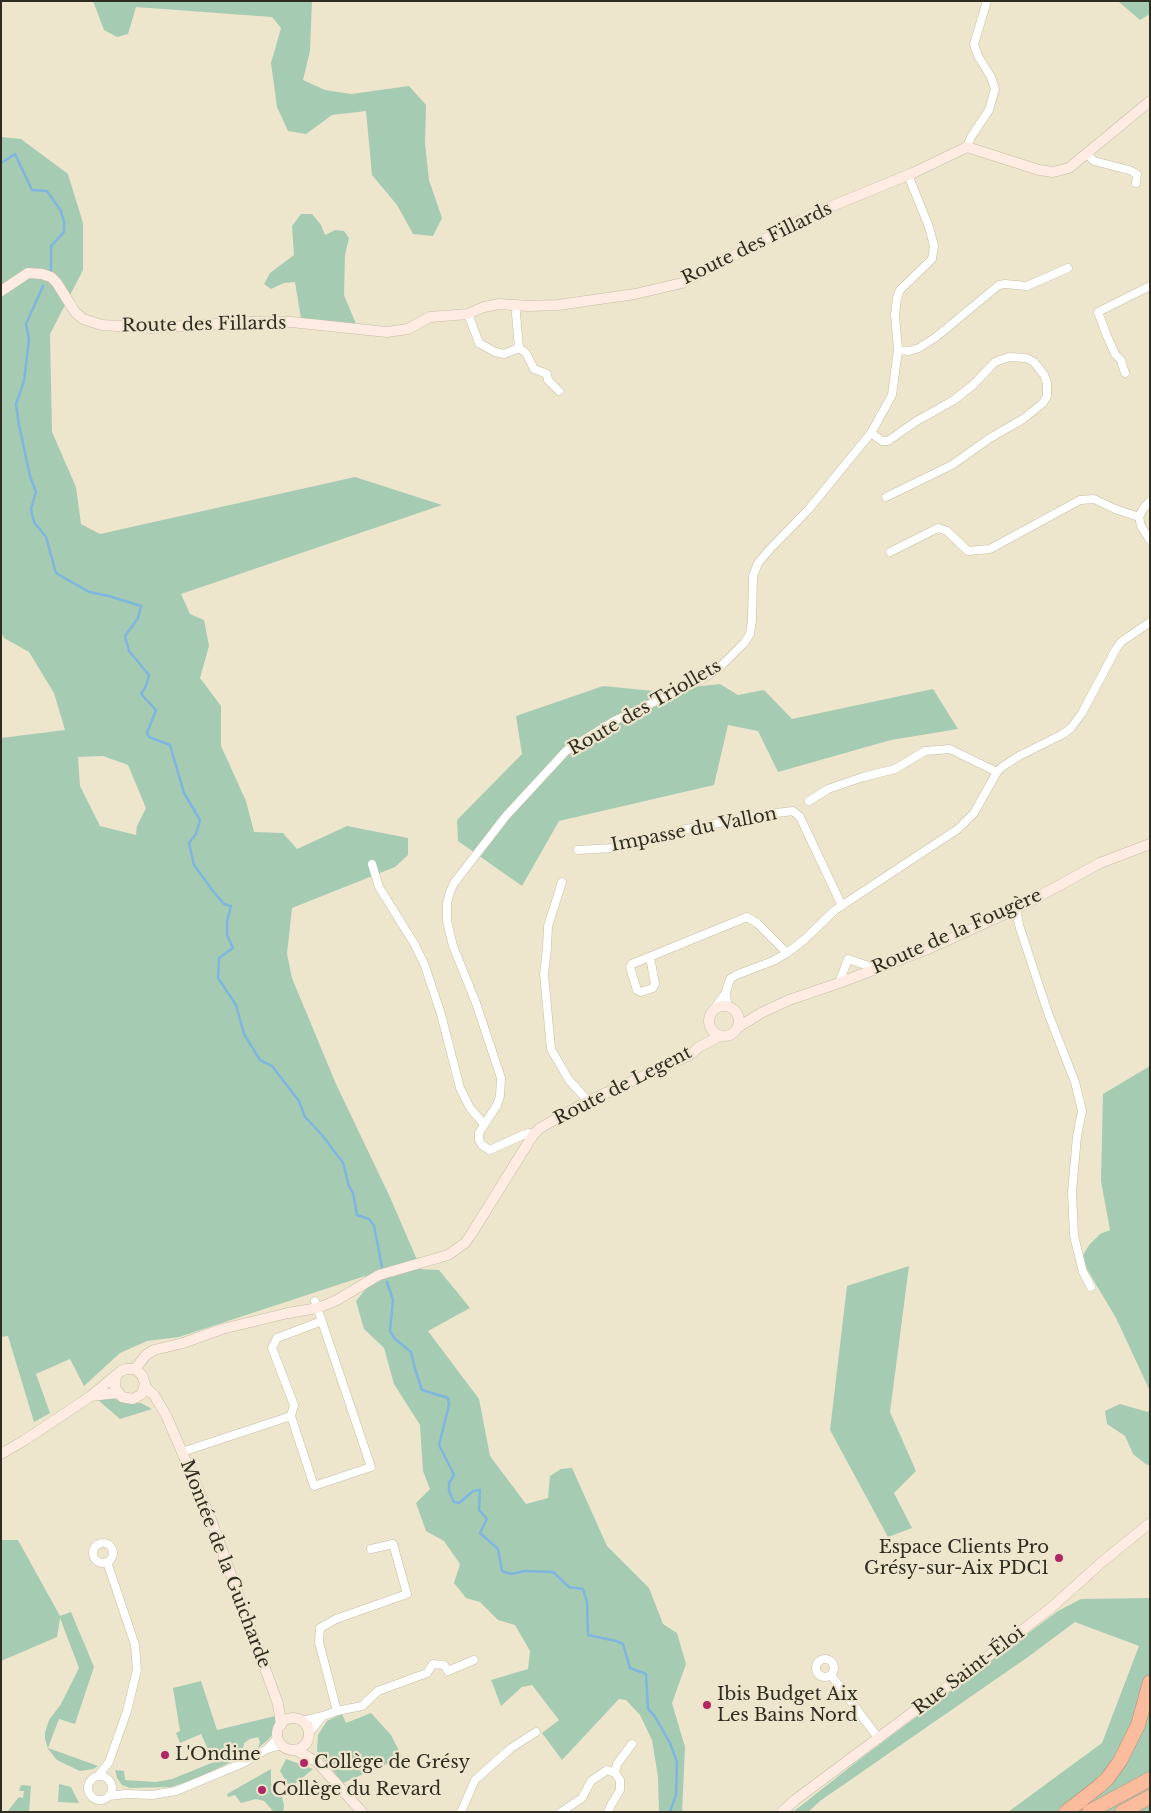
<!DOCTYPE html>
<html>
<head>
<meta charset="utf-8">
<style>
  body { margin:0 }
  #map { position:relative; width:1151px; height:1813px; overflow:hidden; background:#eee5cd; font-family:"Libre Baskerville",serif }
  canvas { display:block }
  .frame { position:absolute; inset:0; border:2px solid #2f2c22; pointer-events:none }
</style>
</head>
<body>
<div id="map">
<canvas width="1151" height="1813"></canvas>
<div class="frame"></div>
</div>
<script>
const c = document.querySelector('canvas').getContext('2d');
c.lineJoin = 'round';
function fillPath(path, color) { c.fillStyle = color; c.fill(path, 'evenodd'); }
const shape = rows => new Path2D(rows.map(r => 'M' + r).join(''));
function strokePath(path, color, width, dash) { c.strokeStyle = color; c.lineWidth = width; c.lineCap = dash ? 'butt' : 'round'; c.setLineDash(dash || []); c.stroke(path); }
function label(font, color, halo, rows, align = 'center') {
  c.font = font + ' "Libre Baskerville",serif'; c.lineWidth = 4.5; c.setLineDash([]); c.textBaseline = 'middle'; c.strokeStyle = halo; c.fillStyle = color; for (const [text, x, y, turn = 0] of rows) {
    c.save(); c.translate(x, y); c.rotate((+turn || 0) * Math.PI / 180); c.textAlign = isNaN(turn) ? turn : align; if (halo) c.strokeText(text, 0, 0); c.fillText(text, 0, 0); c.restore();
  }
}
fillPath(shape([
  [93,1,312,1,310,51,303,80,325,90,351,94,409,86,426,105,425,143,429,180,442,218,433,236,413,234,397,205,372,175,366,111,332,115,306,134,288,131,277,107,271,63,281,28,272,17,136,7,128,34,117,37,104,30],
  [1150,1,1150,14,1140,20,1119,2],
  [1,137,21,139,68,174,83,223,83,270,50,334,52,432,76,487,81,524,100,534,355,477,442,505,181,594,190,614,204,620,209,646,200,678,221,706,221,746,246,801,254,832,283,833,297,849,347,826,408,838,408,855,395,867,292,908,287,954,292,978,336,1084,389,1195,421,1269,439,1270,470,1308,428,1331,479,1399,490,1456,526,1504,548,1498,550,1476,561,1469,572,1468,607,1546,649,1588,663,1624,677,1633,686,1664,672,1703,685,1747,682,1812,659,1812,658,1777,652,1740,640,1715,626,1700,619,1699,562,1760,542,1733,559,1720,532,1685,522,1687,501,1706,491,1680,528,1669,530,1651,515,1625,498,1620,480,1602,466,1598,454,1583,460,1564,444,1541,426,1531,416,1503,430,1489,423,1471,420,1425,394,1384,384,1348,364,1329,356,1301,369,1285,365,1276,179,1337,147,1341,120,1353,84,1386,70,1359,36,1374,50,1413,34,1422,8,1336,1,1337,1,738,65,730,54,693,29,652,4,638,1,632],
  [103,756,128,765,146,808,137,826,136,835,100,826,80,786,78,757],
  [301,214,312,214,321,225,325,235,335,230,344,231,349,238,345,255,344,295,356,324,301,319,295,282,284,283,271,289,264,284,270,273,294,255,292,226],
  [720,684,738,695,764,690,792,719,933,689,958,729,891,740,778,772,758,731,728,725,714,785,559,821,522,886,458,841,457,820,522,754,516,716,603,686,655,691],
  [1150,1066,1150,1391,1116,1318,1081,1259,1089,1245,1100,1234,1110,1230,1101,1181,1103,1094],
  [909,1266,890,1412,916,1471,894,1493,912,1528,888,1537,830,1430,847,1286],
  [112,1398,126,1403,141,1403,152,1409,120,1419,98,1400],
  [1120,1404,1148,1412,1150,1408,1150,1465,1147,1465,1133,1454,1125,1436,1107,1424,1105,1411],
  [1,1540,18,1540,60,1616,71,1612,94,1667,75,1724,59,1719,48,1748,98,1766,93,1769,80,1771,57,1760,48,1749,45,1739,45,1732,49,1720,61,1704,79,1668,60,1618,57,1637,1,1661],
  [1150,1598,1150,1812,1008,1812,1102,1743,1139,1646,1075,1622,1028,1657,820,1801,808,1812,793,1812,864,1756,1058,1611,1081,1599],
  [201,1681,217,1730,275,1716,278,1721,275,1725,274,1732,268,1740,258,1748,260,1742,258,1737,250,1739,244,1743,243,1748,253,1751,198,1778,171,1787,130,1788,122,1785,117,1778,115,1770,124,1771,125,1780,156,1782,172,1779,214,1762,201,1734,180,1743,176,1733,180,1731,173,1688],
  [371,1713,391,1735,402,1757,343,1783,317,1751,318,1735,327,1721,342,1714,346,1723],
  [286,1759,313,1769,290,1788,280,1771],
  [271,1769,271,1783,282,1797,284,1805,283,1812,274,1812,264,1801,256,1799,241,1803,235,1795,228,1797,227,1794],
  [59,1784,71,1787,79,1803,58,1802],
  [21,1785,31,1786,29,1812,7,1812,19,1797,23,1798,24,1791,19,1791]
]), '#a5cbb3');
strokePath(shape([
  [1,163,15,154,32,190,47,191,61,211,64,222,64,232,51,246,51,271],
  [43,286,26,324,29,339,24,381,16,404,19,425,30,476,36,492,31,509,34,522,46,537,56,573,89,592,109,596,141,606,138,618,125,636,129,651,149,675,146,686,141,694,156,710,147,733,149,737,170,745,184,793,200,820,196,834,189,843,194,865,213,891,224,904,231,906,227,922,227,935,233,948,219,958,218,978,236,1005,244,1034,260,1060,272,1066,299,1101,305,1117,322,1135,343,1163,349,1186,353,1193,357,1215,369,1219,374,1226,382,1267],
  [387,1282,393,1300,390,1331,395,1339,411,1352,415,1369,422,1390,448,1398,449,1405,439,1445,454,1475,449,1483,449,1491,454,1502,459,1503,473,1491,480,1490,479,1510,487,1519,480,1533,498,1549,502,1571,511,1574,525,1571,553,1572,569,1587,583,1589,587,1602,588,1635,616,1641,623,1644,630,1668,646,1674,648,1709,654,1715,670,1743,677,1762,676,1795,670,1812]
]), '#7fb6df', 2.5);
const street = shape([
  [967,147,971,137,989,110,995,89,991,77,978,56,974,44,987,1],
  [1087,154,1094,161,1129,170,1137,174,1136,183],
  [468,314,479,343,495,352,504,354,519,348,516,314,517,305],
  [519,348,526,353,534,369,547,374,548,380,559,391],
  [898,350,909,351,919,348,936,337,999,285,1005,284,1027,286,1068,268],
  [1125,373,1121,360,1115,354,1107,336,1098,312,1150,286],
  [871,433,882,441,888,441,915,422,954,400,973,385,995,362,1009,357,1026,358,1034,362,1044,375,1047,383,1047,396,1043,403,1023,419,990,438,952,465,886,497],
  [1150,501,1143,509,1139,517,1141,526,1150,540],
  [890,552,938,528,947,531,968,551,990,549,1080,500,1094,499,1115,509,1139,517],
  [809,801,828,789,863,777,895,769,925,751,950,749,997,772],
  [578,850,613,848,681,830,768,814,793,811,800,817,842,906],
  [372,864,379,887,415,945,425,966,441,1014,460,1088,470,1108,484,1124],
  [562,882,548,926,547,948,544,974,551,1049,569,1080,588,1101],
  [1016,909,1019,925,1048,1013,1075,1082,1082,1111,1077,1136,1072,1192,1074,1236,1083,1272,1091,1287],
  [650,957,655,984,653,988,641,992,637,990,630,967,632,964,747,917,757,923,787,953],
  [839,983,848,959,877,969],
  [727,1006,726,992,730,979,736,975,773,961,787,953,805,939,835,910,958,829,974,813,997,772,1002,767,1019,756,1063,734,1071,728,1082,713,1116,649,1121,642,1150,622],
  [714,1009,726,992],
  [533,1135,529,1133,525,1134,490,1150,482,1145,479,1140,479,1133,497,1105,500,1096,501,1078,476,1003,453,946,447,921,447,903,450,892,454,883,506,816,566,751,616,720,703,679,719,668,744,643,750,634,752,620,753,576,758,563,770,549,808,510,871,433,892,395,898,350,895,315,897,298,900,290,932,259,934,246,929,227,908,175],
  [291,1416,294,1405,272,1348,277,1338,322,1321],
  [182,1452,291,1416,314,1486,371,1467,315,1301],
  '93 1553a10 10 0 1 1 20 0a10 10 0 1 1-20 0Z',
  '816 1668a9 9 0 1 1 18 0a9 9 0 1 1-18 0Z',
  [831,1675,879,1739],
  [337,1711,319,1642,320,1628,336,1619,407,1594,393,1544,371,1549],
  [302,1721,323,1716],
  [309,1733,323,1716,337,1711,362,1706,378,1691,427,1673,433,1664,444,1665,448,1671,474,1660],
  [267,1749,282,1745],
  [615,1773,617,1764,632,1744],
  [98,1776,109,1762,127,1711,137,1670,135,1645,107,1562],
  '88 1788a12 12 0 1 1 24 0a12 12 0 1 1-24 0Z',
  [109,1796,126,1794,152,1795,176,1791,243,1763,267,1749,278,1738],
  [461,1812,475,1780,511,1748,536,1732],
  [561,1812,582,1798,591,1781,607,1770,615,1773,620,1780,620,1790,611,1805,608,1812]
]);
const secondary = shape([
  [1,291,28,273,42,274,51,277,57,283,75,312,83,319,102,325,151,328,250,322,291,322,387,332,408,329,430,317,468,314,484,307,499,304,529,306,558,305,635,294,682,283,810,215,913,173,967,147,1039,170,1053,172,1069,168,1150,101],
  '709 1021a15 15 0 1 1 30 0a15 15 0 1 1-30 0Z',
  [737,1028,761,1013,789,1000,839,983,930,948,1016,909,1100,863,1150,844],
  [135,1369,146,1355,154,1350,183,1343,222,1329,288,1313,318,1308,337,1300,379,1275,448,1255,465,1243,472,1233,533,1135,540,1128,588,1101,690,1055,699,1047,720,1036],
  [145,1387,154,1395,166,1415,210,1517,278,1704,281,1725],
  [91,1396,117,1393],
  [1,1454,25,1440,91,1396,121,1371,126,1369,135,1369,142,1375,145,1384,142,1394,133,1399,122,1397,115,1388,116,1376],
  '277 1734a16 16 0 1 1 32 0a16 16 0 1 1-32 0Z',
  [296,1750,317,1762,362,1812],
  [782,1812,795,1800,1007,1642,1052,1607,1102,1562,1150,1523]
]);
const highway = shape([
  [1066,1812,1098,1787,1107,1779,1120,1761,1138,1725,1150,1682],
  [1089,1812,1150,1779],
  [1122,1812,1150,1797]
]);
strokePath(street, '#c5bda5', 9);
strokePath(secondary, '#c5bda5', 11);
strokePath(highway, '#b48a73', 15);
strokePath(street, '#fff', 8);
strokePath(secondary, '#feebe2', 10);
strokePath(highway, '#fbbc9e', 14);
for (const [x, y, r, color] of [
  [1059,1558,5,"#b12764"],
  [707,1705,5,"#b12764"],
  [165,1755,5,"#b12764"],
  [304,1763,5,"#b12764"],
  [262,1790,5,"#b12764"]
]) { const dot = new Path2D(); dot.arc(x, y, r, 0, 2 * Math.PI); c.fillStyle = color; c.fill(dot); strokePath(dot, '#eee5cd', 2); }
label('18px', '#2f2c22', '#eee5cd', [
  ["Route des Fillards",757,244,-26],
  ["Route des Fillards",204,325,-1],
  ["Route des Triollets",645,708,-30],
  ["Impasse du Vallon",694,830,-11],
  ["Route de la Fougère",957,932,-24],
  ["Route de Legent",623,1086,-27],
  ["Montée de la Guicharde",225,1564,69],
  ["Rue Saint-Éloi",969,1671,-37]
]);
label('18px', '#2f2c22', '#eee5cd', [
  ["Espace Clients Pro",1049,1548,"right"],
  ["Grésy-sur-Aix PDC1",1049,1569,"right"],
  ["Ibis Budget Aix",717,1695],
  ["Les Bains Nord",717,1716],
  ["L'Ondine",175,1755],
  ["Collège de Grésy",314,1763],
  ["Collège du Revard",272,1790]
], 'left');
</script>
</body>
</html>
